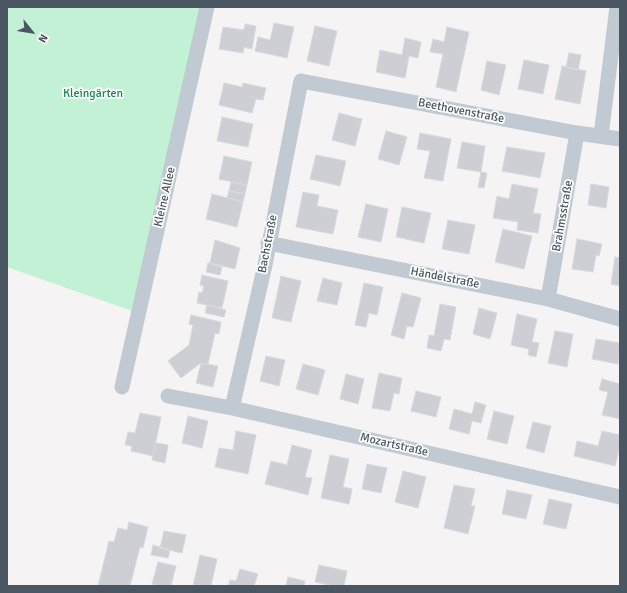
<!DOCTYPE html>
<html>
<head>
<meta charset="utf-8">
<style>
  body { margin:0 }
  #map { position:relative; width:627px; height:593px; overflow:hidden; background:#f5f3f3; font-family:Signika,sans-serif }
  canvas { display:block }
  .frame { position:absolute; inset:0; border:8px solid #4a5661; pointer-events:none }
  .north { position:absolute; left:12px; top:12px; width:40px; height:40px; -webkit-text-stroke:3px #fff; paint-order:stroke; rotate:120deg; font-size:11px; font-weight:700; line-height:16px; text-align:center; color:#4a5661 }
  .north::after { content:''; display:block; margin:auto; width:14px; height:18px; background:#4a5661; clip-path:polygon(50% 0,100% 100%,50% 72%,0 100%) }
</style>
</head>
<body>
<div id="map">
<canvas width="627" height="593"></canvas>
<div class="frame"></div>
<div class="north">N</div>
</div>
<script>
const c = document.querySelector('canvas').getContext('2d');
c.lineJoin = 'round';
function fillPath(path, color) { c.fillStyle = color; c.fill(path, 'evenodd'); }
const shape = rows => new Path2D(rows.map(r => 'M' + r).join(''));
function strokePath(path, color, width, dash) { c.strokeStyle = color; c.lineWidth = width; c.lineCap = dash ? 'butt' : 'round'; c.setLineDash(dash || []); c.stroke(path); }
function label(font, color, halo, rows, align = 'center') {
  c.font = font + ' Signika,sans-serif'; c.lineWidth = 3.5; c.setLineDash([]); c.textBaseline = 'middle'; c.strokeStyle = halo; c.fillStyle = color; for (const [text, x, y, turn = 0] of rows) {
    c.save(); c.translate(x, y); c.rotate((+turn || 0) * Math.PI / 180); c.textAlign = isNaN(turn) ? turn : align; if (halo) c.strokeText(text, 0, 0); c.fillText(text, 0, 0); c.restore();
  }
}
fillPath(shape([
  [7,7,201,7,132,311,7,267]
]), '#c3f1d5');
const building = shape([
  [274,23,294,27,287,58,255,51,258,37,270,40,274,23],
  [245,24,256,26,252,49,244,47,243,53,219,49,223,27,244,30,245,24],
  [315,26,337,31,329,66,307,61,315,26],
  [447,27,469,32,456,92,436,87,443,54,430,52,433,39,444,42,447,27],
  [405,38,421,42,418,58,409,56,405,78,376,72,380,50,402,55,405,38],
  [569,53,581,55,578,70,566,67,569,53],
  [524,60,549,65,543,94,518,89,524,60],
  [487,61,506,65,499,95,481,90,487,61],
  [562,66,586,71,580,104,555,99,562,66],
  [224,83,242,87,243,83,266,88,263,100,256,99,252,113,219,105,224,83],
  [339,113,362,119,355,146,332,140,339,113],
  [222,117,253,124,248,147,217,141,222,117],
  [386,131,407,137,399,165,378,159,386,131],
  [420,133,451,139,443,181,424,178,430,151,417,149,420,133],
  [462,142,485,146,481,172,457,168,462,142],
  [507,147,545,153,540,178,502,171,507,147],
  [316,155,346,161,340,186,310,179,316,155],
  [224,156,252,162,247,185,219,179,224,156],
  [481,172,487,173,484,188,478,187,481,172],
  [231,182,247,185,245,194,229,191,231,182],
  [512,184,538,189,533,213,541,214,538,233,517,230,518,222,493,218,497,196,509,199,512,184],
  [591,184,609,187,606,208,588,205,591,184],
  [229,191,245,194,243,202,227,198,229,191],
  [303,192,319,195,317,206,338,210,333,234,296,227,303,192],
  [212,194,243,202,237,227,206,219,212,194],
  [366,204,388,209,381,242,358,237,366,204],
  [402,207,431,213,424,243,396,237,402,207],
  [448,220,475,225,469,254,442,249,448,220],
  [503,229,532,236,524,269,495,262,503,229],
  [577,239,602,244,599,256,596,255,593,272,572,269,577,239],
  [215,240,240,248,235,269,210,263,215,240],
  [615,257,620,258,620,286,611,284,615,257],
  [208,263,222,267,220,275,206,272,208,263],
  [202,275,228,281,222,308,197,303,199,292,202,293,204,286,200,285,202,275],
  [281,276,301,281,291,322,272,318,281,276],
  [323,278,342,283,337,305,317,301,323,278],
  [364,283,383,287,377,315,369,313,366,327,355,325,364,283],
  [402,293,421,298,413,327,407,326,404,339,391,335,402,293],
  [440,304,456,307,450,340,444,339,441,351,427,348,429,335,434,336,440,304],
  [207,305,226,310,224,317,205,313,207,305],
  [479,308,497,313,490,339,473,334,479,308],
  [517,314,537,319,532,342,539,343,536,357,528,355,529,349,511,345,517,314],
  [191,315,221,322,219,334,215,333,208,364,201,363,181,378,168,361,189,345,193,325,189,324,191,315],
  [555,331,573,334,567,367,548,363,555,331],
  [596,339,620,343,618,364,592,359,596,339],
  [266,356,285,360,279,386,260,381,266,356],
  [201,363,218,366,213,387,196,383,201,363],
  [303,364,325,370,318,395,296,389,303,364],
  [379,373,402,378,399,394,394,393,390,411,372,408,379,373],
  [346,374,364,379,358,404,340,399,346,374],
  [602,379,620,384,620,419,602,415,608,392,599,390,602,379],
  [416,391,441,397,436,417,411,411,416,391],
  [475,402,486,405,481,423,472,421,469,434,449,429,454,409,472,414,475,402],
  [494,411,514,416,507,444,487,439,494,411],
  [140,413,161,417,153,456,131,451,132,446,125,445,128,432,135,433,140,413],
  [188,416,208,421,202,448,182,443,188,416],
  [533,422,551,426,544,453,526,448,533,422],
  [236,431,256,435,248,474,215,467,219,448,233,450,236,431],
  [602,431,620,435,620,446,615,466,574,456,577,441,598,446,602,431],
  [156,443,168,445,165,463,152,460,156,443],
  [292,445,312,450,305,477,312,478,308,495,265,484,271,461,287,465,292,445],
  [330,455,349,459,343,487,352,489,349,504,321,498,330,455],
  [367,464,387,468,381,493,362,489,367,464],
  [403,471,426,477,418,508,395,502,403,471],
  [454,485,475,489,471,506,475,506,468,534,444,528,454,485],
  [507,490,532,495,526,519,502,514,507,490],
  [549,499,572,504,566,529,543,524,549,499],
  [129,522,148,527,143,548,140,547,130,586,98,586,109,541,114,542,118,528,127,530,129,522],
  [164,531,186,535,182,553,160,548,164,531],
  [153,545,170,550,168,558,151,555,153,545],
  [200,555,217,559,211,586,193,586,200,555],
  [158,562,176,566,171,586,158,586,152,584,158,562],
  [319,565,347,571,344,586,334,586,315,582,319,565],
  [240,569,258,574,254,586,228,586,230,580,236,581,240,569],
  [288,577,305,581,304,586,286,586,288,577]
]);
fillPath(building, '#cdcfd5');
strokePath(building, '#d7d9de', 1);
strokePath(shape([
  [601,136,617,7],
  [268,243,548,299,620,319],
  [548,299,577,133],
  [122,387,207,7],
  [168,396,232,408,620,497],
  [232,408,265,265,301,81,577,133,620,139]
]), '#c1cad2', 15);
label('12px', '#17864f', '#fff', [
  ["Kleingärten",93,94]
]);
label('12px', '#4a5661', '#fff', [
  ["Beethovenstraße",461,111,11],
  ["Kleine Allee",165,197,-77],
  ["Brahmsstraße",563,216,-80],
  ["Bachstraße",268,244,-79],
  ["Händelstraße",445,278,11],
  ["Mozartstraße",394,445,13]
]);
</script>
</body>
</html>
